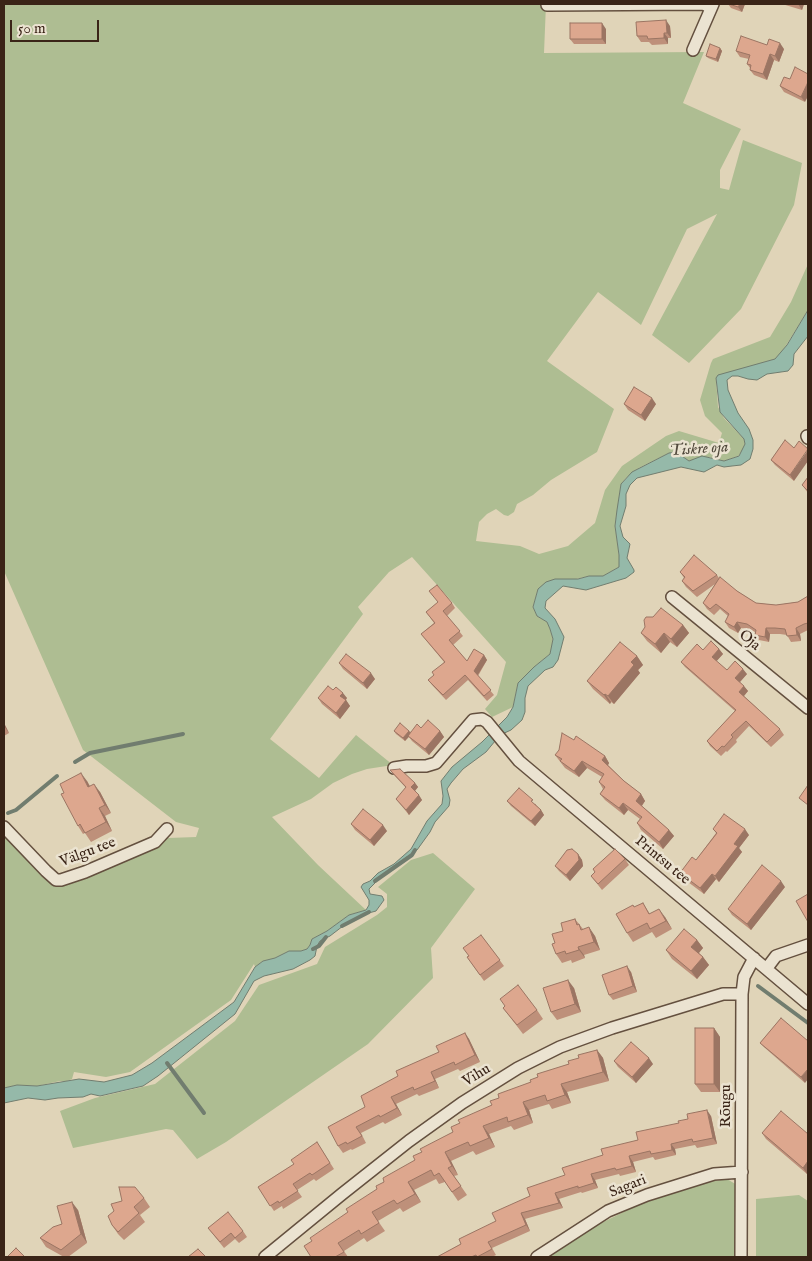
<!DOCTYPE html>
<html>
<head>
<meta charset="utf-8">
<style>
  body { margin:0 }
  #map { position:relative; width:812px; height:1261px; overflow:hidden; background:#e0d4b8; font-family:"IM FELL English",serif }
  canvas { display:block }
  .frame { position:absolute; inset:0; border:5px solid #3a2417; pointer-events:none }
  .scale { position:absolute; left:10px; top:20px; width:89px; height:22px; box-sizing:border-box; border:2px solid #3a2417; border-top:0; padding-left:6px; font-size:15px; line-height:18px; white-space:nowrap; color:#3a2417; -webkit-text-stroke:4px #ebe3d1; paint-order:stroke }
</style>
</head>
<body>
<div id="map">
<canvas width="812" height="1261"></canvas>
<div class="frame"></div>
<div class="scale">50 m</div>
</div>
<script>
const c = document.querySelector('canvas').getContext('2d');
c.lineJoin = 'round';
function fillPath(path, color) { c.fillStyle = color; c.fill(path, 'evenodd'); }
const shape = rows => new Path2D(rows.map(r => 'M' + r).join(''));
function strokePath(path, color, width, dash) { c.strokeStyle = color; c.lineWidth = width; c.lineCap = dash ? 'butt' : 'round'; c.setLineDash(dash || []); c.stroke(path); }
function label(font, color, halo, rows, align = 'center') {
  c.font = font + ' "IM FELL English",serif'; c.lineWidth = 5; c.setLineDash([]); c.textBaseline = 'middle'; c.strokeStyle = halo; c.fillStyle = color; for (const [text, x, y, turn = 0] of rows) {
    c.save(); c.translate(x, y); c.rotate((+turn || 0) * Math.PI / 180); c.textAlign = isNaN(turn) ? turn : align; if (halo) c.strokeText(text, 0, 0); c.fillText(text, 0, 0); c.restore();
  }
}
fillPath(shape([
  [4,4,546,4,544,53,704,52,683,103,741,129,720,170,720,188,729,190,743,140,802,163,794,205,741,309,689,363,652,335,717,214,687,229,641,325,598,292,547,361,614,409,597,452,551,480,533,495,517,504,514,512,508,516,504,515,496,509,487,514,479,522,476,541,520,546,539,554,568,546,595,523,605,490,622,466,666,436,679,431,719,443,722,433,705,416,700,400,711,363,713,359,770,337,791,302,808,264,808,310,782,352,775,359,716,378,718,407,724,418,744,439,745,444,743,450,738,456,724,461,715,460,710,457,689,461,676,452,669,453,639,468,626,478,621,484,615,526,619,555,619,567,603,576,589,576,572,580,538,589,533,607,537,616,547,622,550,629,553,639,552,648,550,654,534,667,518,683,513,707,492,717,485,709,497,695,506,662,412,557,389,572,358,607,363,614,270,739,319,778,356,735,393,765,367,769,352,774,333,783,311,799,272,817,318,865,366,910,349,915,327,931,312,939,310,945,307,949,301,951,289,951,275,958,263,961,255,967,254,964,231,1000,130,1072,106,1077,74,1072,72,1079,67,1081,60,1081,37,1086,17,1085,4,1088,4,833,64,885,159,846,168,838,196,837,199,828,176,822,83,750,4,571],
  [433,853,475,889,431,948,433,978,368,1044,226,1142,197,1159,173,1130,166,1129,73,1148,60,1111,95,1098,155,1084,235,1021,259,985,317,964,325,947,377,915,387,907,387,894,378,887,411,860],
  [727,1179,737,1185,736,1257,549,1257,583,1232,644,1202,696,1184],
  [799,1195,808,1201,808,1257,756,1257,756,1199]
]), '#aebd92');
const water = shape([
  [808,310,808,336,794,354,793,365,788,371,767,374,757,380,748,379,738,376,732,376,727,380,728,390,738,413,749,429,753,440,753,449,750,459,741,465,732,466,724,467,717,465,704,472,681,467,637,478,630,485,626,494,626,506,620,526,623,537,630,544,627,558,634,570,634,572,626,578,586,590,563,586,546,601,545,608,555,619,564,637,558,660,553,667,545,670,528,686,525,698,525,712,522,720,511,730,500,735,486,752,463,769,451,783,447,789,450,800,449,806,435,822,430,832,417,850,388,870,369,889,370,894,382,896,384,900,376,911,365,914,356,918,343,926,330,936,320,941,317,946,315,956,310,960,293,969,264,976,254,981,235,1014,158,1076,143,1086,100,1096,91,1094,83,1097,58,1098,45,1100,28,1098,4,1103,4,1088,17,1085,37,1086,79,1079,104,1082,132,1075,152,1063,234,1002,255,967,263,961,275,958,289,951,301,951,307,949,310,945,312,939,327,931,349,915,366,910,369,905,369,900,361,887,363,884,370,881,378,873,394,864,411,849,427,821,442,804,443,796,441,781,452,767,482,742,507,717,513,707,518,683,534,667,550,654,553,639,550,629,547,622,537,616,533,607,538,589,546,582,555,579,578,579,589,576,603,576,619,567,619,555,615,526,617,510,621,484,632,472,669,453,676,452,689,461,702,456,724,461,739,456,745,444,744,439,720,412,716,378,718,375,775,359,787,345,808,310]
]);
fillPath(water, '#95b9a9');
strokePath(water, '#717d6f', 1);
strokePath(shape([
  [75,762,90,753,183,734],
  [8,813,16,810,57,776],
  [375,881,412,855,415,850],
  [342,926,369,912],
  [313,949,319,946,326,937],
  [758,986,808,1023],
  [167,1063,204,1113]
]), '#717d6f', 4);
const minor = shape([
  [547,5,703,4,711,7],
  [693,50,713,4],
  [807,436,808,438],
  [672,597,808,708],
  [394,768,407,766,426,766,436,763,473,720,482,719,487,722,519,761,808,1004],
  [4,827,46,871,56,880,61,880,85,872,155,842,167,829],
  [767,968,776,956,808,945],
  [265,1257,342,1194,409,1141,462,1103,518,1068,560,1047,612,1028,723,994,742,994],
  [537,1257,608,1211,647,1195,714,1174,742,1172],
  [741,1257,742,994,744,977,754,958]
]);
strokePath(minor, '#64503f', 14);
strokePath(minor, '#ebe3d1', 11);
fillPath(shape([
  [728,4,745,4,742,12,731,8],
  [782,4,804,4,802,10],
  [670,26,671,38,668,38,668,44,652,45,649,42,641,42,637,36],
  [606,29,606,44,574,44,570,39],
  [767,45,784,49,779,62,774,60,767,80,754,75,750,70,750,68,747,64,749,59,740,57,736,51],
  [720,48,722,51,718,62,708,58,706,56],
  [790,79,805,102,784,92,780,86],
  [624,404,656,404,645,421,628,410],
  [785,440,794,481,775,465,771,460],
  [808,477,808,493,802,485],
  [680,572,717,575,719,578,737,591,756,603,776,605,798,602,808,596,808,630,800,634,801,641,791,642,787,635,780,634,770,634,769,642,759,640,755,635,755,632,751,630,741,628,738,633,729,628,725,622,728,616,720,609,714,615,707,609,703,603,715,584,697,597,686,587,682,581,684,578],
  [429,591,452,603,455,608,447,616,463,636,453,645,467,661,484,655,487,660,478,676,494,695,487,701,468,680,446,700,432,685,428,680,434,675,444,662,421,634,434,623,426,612,438,602],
  [683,625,689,633,677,647,670,642,661,653,647,641,641,633],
  [719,649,723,654,716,661,727,670,747,674,740,682,748,691,744,696,780,729,784,735,771,747,749,726,736,740,737,742,727,752,726,751,721,756,710,746,707,741,735,711,685,667,681,662,703,650],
  [637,656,643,665,638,670,640,673,614,704,611,702,610,704,593,689,587,681],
  [339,663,375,679,367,689,343,669],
  [333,690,347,698,346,700,350,706,340,719,322,704,318,698],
  [4,723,9,733,4,736],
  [421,728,440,731,444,737,429,755,412,741,409,737,405,741,396,734,394,731,409,731,411,732],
  [555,755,605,756,609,763,608,765,624,781,641,794,645,801,642,806,669,830,674,836,663,849,641,830,637,823,640,819,628,810,624,815,605,800,600,794,603,789,599,782,602,777,587,768,579,777,565,768],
  [390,770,415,783,418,787,415,791,422,800,409,815,396,799,406,788,394,775],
  [87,781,90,786,100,792,111,813,105,816,112,831,91,842,85,833,83,834,78,826],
  [507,801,536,804,536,805,541,810,544,815,535,826,511,806],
  [351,824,387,831,374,846,355,830],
  [713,829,749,835,739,848,742,852,719,882,716,879,704,894,684,879,680,873,696,860,716,833],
  [578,854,582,860,583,866,570,881,559,871,555,866],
  [625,859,629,865,602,890,591,876,595,872,593,869],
  [785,887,751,930,732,915,728,909],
  [643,903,650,914,665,917,672,929,656,938,652,932,633,942,627,933,635,907],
  [575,919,583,929,595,936,600,950,584,955,585,958,572,963,571,960,562,963,556,954,555,943,563,931],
  [481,935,504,966,484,981,467,957,469,956],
  [697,940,703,948,699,953,703,957,709,965,697,979,672,959,666,950],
  [631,972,637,992,613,1000,609,995],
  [574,988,581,1012,557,1020,551,1012],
  [503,1008,537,1010,543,1019,523,1034],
  [781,1018,805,1083,765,1048,760,1043],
  [714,1028,720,1037,720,1092,701,1092,695,1084],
  [465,1033,469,1039,480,1062,460,1071,458,1069,435,1079,439,1088,419,1096,417,1094,396,1104,402,1115,385,1124,383,1122,361,1133,366,1143,352,1150,351,1149,343,1153,338,1146,365,1107,398,1076,439,1052],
  [597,1050,603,1058,609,1081,567,1092,571,1103,552,1109,549,1104,529,1110,533,1123,514,1130,511,1126,489,1134,495,1147,476,1155,473,1151,451,1161,458,1175,454,1176,467,1195,458,1201,445,1182,439,1184,436,1179,414,1190,421,1202,403,1212,400,1208,378,1221,385,1231,367,1242,364,1238,344,1251,348,1257,311,1257,312,1241,377,1189,384,1182,415,1160,422,1152,453,1132,460,1123,492,1105,499,1098,531,1082,538,1077,569,1064,579,1058],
  [614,1061,653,1064,636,1083,618,1067],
  [711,1116,717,1144,697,1148,695,1145,675,1149,676,1155,655,1160,653,1157,633,1162,636,1172,620,1176,619,1174,595,1180,598,1188,582,1193,581,1192,559,1199,563,1208,525,1219,530,1231,492,1248,496,1255,492,1257,437,1257,461,1244,496,1221,530,1196,603,1155,638,1140],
  [762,1133,808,1134,808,1172,807,1174,766,1139],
  [317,1142,334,1169,316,1181,314,1179,297,1190,302,1197,283,1209,282,1206,274,1211,258,1187,294,1164],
  [144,1198,150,1207,140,1215,145,1222,124,1240,118,1234,112,1225],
  [78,1210,87,1243,68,1257,64,1257,46,1247,40,1238,62,1224],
  [208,1228,243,1231,247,1237,239,1243,235,1239,224,1248]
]), '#be907a');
fillPath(shape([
  [740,4,745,4,742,12,738,7],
  [798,4,804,4,802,10],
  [666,20,670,26,671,38,667,33],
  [602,23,606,29,606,44,602,39],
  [664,33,668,38,668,44,664,38],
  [780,43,784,49,779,62,775,56],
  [720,48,722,51,718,62,716,59],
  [770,54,774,60,767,80,763,74],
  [808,82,808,96,805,102,801,97],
  [652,398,656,404,645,421,641,415],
  [808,450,808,461,794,481,790,475],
  [737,622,741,628,738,633,734,627],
  [683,625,689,633,677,647,671,639],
  [766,628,770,634,769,642,765,637],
  [796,628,800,634,801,641,797,635],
  [664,633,670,642,661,653,655,644],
  [719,649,723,654,715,663,712,657],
  [484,655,487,660,477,676,474,671],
  [637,656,643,665,638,670,640,673,614,704,608,696,631,662],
  [743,669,747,674,739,683,735,678],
  [371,673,375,679,367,689,363,683],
  [744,686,748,691,743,697,739,692],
  [343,693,347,698,344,701,340,696],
  [605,694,611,702,610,704,604,695],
  [346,700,350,706,340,719,336,713],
  [4,723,9,733,4,726],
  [409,731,411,734,405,741,403,738],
  [440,731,444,737,429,755,425,749],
  [605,756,609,763,607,767,602,760],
  [582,761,587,768,579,777,574,771],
  [81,773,87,781,94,795,88,787],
  [415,783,418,787,414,792,411,787],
  [94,784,100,792,111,813,105,805],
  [641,794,645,801,640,808,636,801],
  [419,795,422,800,409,815,406,810],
  [623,803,628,810,624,815,619,808],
  [99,808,105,816,112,831,106,822],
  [541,810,544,815,535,826,531,821],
  [383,825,387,831,374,846,370,840],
  [745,829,749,835,739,848,742,852,719,882,715,876,734,844],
  [669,830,674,836,663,849,659,842],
  [578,854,582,860,583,866,570,881,566,875],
  [712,874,716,879,704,894,700,888],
  [781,881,785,887,751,930,747,924],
  [659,909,665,917,672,929,666,921],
  [589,927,595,936,600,950,594,942],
  [697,940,703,948,697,955,691,947],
  [578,947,584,955,585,958,579,950],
  [703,957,709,965,697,979,691,971],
  [627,966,631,972,637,992,633,986],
  [568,980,574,988,581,1012,575,1004],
  [714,1028,720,1037,720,1092,714,1084],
  [465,1033,469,1039,480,1062,475,1055],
  [597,1050,603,1058,609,1081,603,1072],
  [649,1058,653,1064,636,1083,632,1077],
  [808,1069,808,1079,805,1083,801,1077],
  [431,1072,435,1079,439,1088,435,1081],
  [561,1084,567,1092,571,1103,565,1095],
  [391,1097,396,1104,402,1115,397,1108],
  [523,1102,529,1110,533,1123,528,1115],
  [707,1110,711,1116,717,1144,713,1138],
  [483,1126,489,1134,495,1147,489,1138],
  [671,1144,675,1149,676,1155,672,1150],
  [445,1152,451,1161,458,1175,452,1166],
  [629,1156,633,1162,636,1172,632,1166],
  [808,1161,808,1172,807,1174,803,1168],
  [591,1174,595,1180,598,1188,594,1183],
  [408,1182,414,1190,421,1202,415,1194],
  [555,1193,559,1199,563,1208,559,1203],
  [72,1202,78,1210,87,1243,81,1234],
  [521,1213,525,1219,530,1231,526,1225]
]), '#9b7563');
const building = shape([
  [729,4,740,4,738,7,729,4],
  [666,20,667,33,664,33,664,38,648,39,647,36,637,36,636,22,666,20],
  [570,23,602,23,602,39,570,39,570,23],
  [741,36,767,45,769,39,780,43,775,56,770,54,763,74,750,70,751,65,747,64,750,55,736,51,741,36],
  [710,44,720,48,716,59,706,56,710,44],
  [795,67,808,74,808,82,801,97,780,86,784,77,790,79,795,67],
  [634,387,652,398,641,415,624,404,634,387],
  [785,440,794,448,799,441,808,449,790,475,771,460,785,440],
  [808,477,808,491,802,485,808,477],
  [694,555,717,575,693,591,682,581,685,577,680,572,694,555],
  [720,577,737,591,756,603,776,605,798,602,808,596,808,623,804,624,796,628,797,635,787,636,785,629,775,628,766,628,765,637,755,635,756,630,747,624,737,622,734,627,725,622,729,614,716,604,710,609,703,603,720,577],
  [437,585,452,603,443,611,460,631,449,640,467,661,474,649,484,655,474,671,491,690,484,696,465,675,443,695,428,680,434,675,432,672,445,662,421,634,435,623,426,612,438,602,429,591,437,585],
  [661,608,683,625,671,639,664,633,655,644,641,633,645,627,644,620,646,617,653,617,661,608],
  [711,641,719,649,712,657,727,670,735,661,743,669,735,678,744,686,739,692,780,729,767,742,746,721,731,735,733,737,724,747,722,746,717,751,707,741,736,710,681,662,697,644,703,650,711,641],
  [620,642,637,656,631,662,634,665,608,696,605,694,604,695,587,681,620,642],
  [346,654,371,673,363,683,339,663,346,654],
  [328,686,333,690,336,687,343,693,340,696,346,700,336,713,318,698,328,686],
  [428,720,440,731,425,749,408,736,417,724,421,728,428,720],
  [400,723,409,731,403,738,394,731,400,723],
  [562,733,574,740,576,736,605,756,602,760,624,781,641,794,636,801,669,830,659,842,637,823,642,817,623,803,619,808,600,794,605,787,599,782,604,774,582,761,574,771,560,761,562,759,555,755,559,750,562,733],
  [400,769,415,783,411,787,419,795,406,810,396,799,406,787,390,770,400,769],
  [81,773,88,787,94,784,105,805,99,808,106,822,85,833,80,824,78,826,61,794,64,793,60,784,81,773],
  [808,785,808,805,799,798,808,785],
  [519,788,533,800,531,801,541,810,531,821,507,801,519,788],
  [363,809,383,825,370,840,351,824,363,809],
  [724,814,745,829,734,844,738,846,715,876,712,874,700,888,680,873,692,857,696,860,717,833,713,829,724,814],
  [572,849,578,854,579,860,566,875,555,866,567,850,572,849],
  [615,849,625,859,598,884,591,876,595,872,593,869,615,849],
  [762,865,781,881,747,924,728,909,762,865],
  [808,894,808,922,796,901,808,894],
  [643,903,649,914,659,909,666,921,650,929,647,923,627,933,616,914,633,905,634,907,643,903],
  [575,919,577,925,579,924,581,930,589,927,594,942,578,947,579,950,566,954,565,951,556,954,552,944,555,943,552,934,563,931,561,923,575,919],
  [684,929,697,940,691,947,703,957,691,971,666,950,684,929],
  [481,935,500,960,480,975,467,957,469,956,463,948,481,935],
  [627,966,633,986,609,995,602,975,627,966],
  [568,980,575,1004,551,1012,543,988,568,980],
  [518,985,537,1010,517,1025,503,1008,505,1006,500,999,518,985],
  [781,1018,808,1041,808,1069,801,1077,760,1043,781,1018],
  [695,1028,714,1028,714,1084,695,1084,695,1028],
  [465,1033,475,1055,455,1065,454,1062,431,1072,435,1081,414,1090,413,1087,391,1097,397,1108,380,1117,379,1115,356,1127,362,1136,347,1144,346,1142,338,1146,328,1127,365,1107,361,1096,398,1076,396,1071,439,1052,436,1046,465,1033],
  [631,1042,649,1058,632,1077,614,1061,631,1042],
  [597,1050,603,1072,561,1084,565,1095,547,1101,545,1095,523,1102,528,1115,508,1122,507,1117,483,1126,489,1138,470,1146,468,1142,445,1152,452,1166,448,1168,461,1186,452,1192,439,1173,434,1176,431,1170,408,1182,415,1194,397,1204,394,1200,372,1212,379,1223,361,1234,359,1230,338,1243,344,1252,335,1257,311,1257,304,1246,312,1241,310,1238,348,1212,346,1209,377,1189,376,1186,384,1182,383,1178,415,1160,413,1156,422,1152,420,1149,453,1132,451,1127,460,1123,458,1120,492,1105,490,1101,499,1098,498,1094,531,1082,530,1080,538,1077,537,1074,569,1064,568,1061,579,1058,578,1055,597,1050],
  [707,1110,713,1138,693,1142,692,1139,671,1144,672,1150,651,1154,650,1151,629,1156,632,1166,616,1170,615,1168,591,1174,594,1183,578,1188,578,1186,555,1193,559,1203,521,1213,526,1225,488,1242,492,1249,477,1257,476,1255,471,1257,437,1257,461,1244,459,1239,496,1221,492,1213,530,1196,527,1188,565,1175,562,1168,603,1155,601,1149,638,1140,636,1132,679,1123,678,1121,688,1119,687,1114,707,1110],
  [781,1111,808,1134,808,1161,803,1168,762,1133,781,1111],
  [317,1142,330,1163,312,1175,310,1173,293,1184,298,1191,279,1203,278,1201,270,1206,258,1187,294,1164,291,1160,317,1142],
  [119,1187,135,1187,144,1198,134,1207,139,1213,118,1232,112,1225,108,1216,114,1211,111,1204,122,1201,119,1187],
  [72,1202,81,1234,61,1250,40,1238,53,1227,62,1224,57,1206,72,1202],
  [228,1212,243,1231,235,1238,231,1233,220,1242,208,1228,228,1212],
  [16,1248,25,1257,7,1257,16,1248],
  [198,1249,206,1257,188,1257,198,1249]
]);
fillPath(building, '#dda78e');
strokePath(building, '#9b7563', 1);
label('15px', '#3a2417', '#ebe3d1', [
  ["Oja",749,641,40],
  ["Välgu tee",88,853,-21],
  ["Printsu tee",662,861,40],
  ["Vihu",477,1076,-31],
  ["Rõugu",727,1106,-90],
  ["Sagari",628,1187,-22]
]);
label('italic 16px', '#51493c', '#ebe3d1', [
  ["Tiskre oja",699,450,-4]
]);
</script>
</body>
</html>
